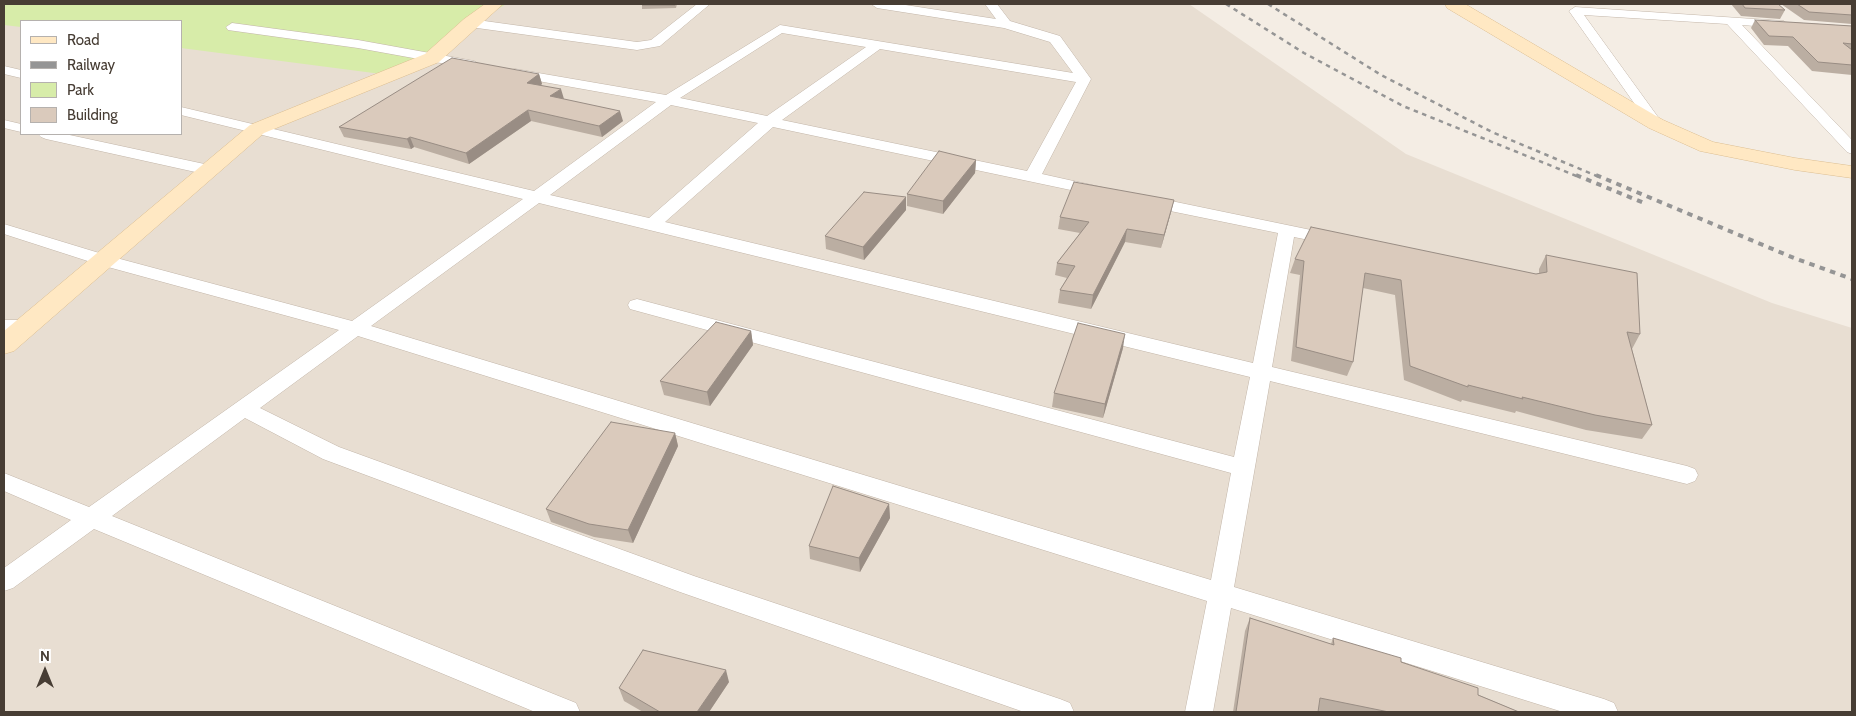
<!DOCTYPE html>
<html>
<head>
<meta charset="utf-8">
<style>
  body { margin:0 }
  #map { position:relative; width:1856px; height:716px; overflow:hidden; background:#f4ede4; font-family:Cabin,sans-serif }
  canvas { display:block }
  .frame { position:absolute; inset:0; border:5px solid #473d34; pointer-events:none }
  .legend { position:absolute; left:20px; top:20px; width:162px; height:115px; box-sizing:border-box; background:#fff; border:1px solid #b5b1ae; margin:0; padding:6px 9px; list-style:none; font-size:15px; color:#473d34 }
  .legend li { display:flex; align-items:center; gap:10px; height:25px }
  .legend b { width:25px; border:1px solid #b5b1ae }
  .north { position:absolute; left:20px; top:646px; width:50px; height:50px; -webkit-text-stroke:4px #fff; paint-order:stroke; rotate:0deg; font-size:14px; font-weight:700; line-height:20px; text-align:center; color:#473d34 }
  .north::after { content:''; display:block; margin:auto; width:18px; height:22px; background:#473d34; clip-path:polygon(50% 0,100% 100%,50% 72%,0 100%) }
</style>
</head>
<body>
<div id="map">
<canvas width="1856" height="716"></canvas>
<div class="frame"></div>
<ul class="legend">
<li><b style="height:6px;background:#ffe8c3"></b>Road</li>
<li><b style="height:6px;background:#959595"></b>Railway</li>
<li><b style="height:14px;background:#d7eca9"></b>Park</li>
<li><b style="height:14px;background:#dacabc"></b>Building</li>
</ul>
<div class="north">N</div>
</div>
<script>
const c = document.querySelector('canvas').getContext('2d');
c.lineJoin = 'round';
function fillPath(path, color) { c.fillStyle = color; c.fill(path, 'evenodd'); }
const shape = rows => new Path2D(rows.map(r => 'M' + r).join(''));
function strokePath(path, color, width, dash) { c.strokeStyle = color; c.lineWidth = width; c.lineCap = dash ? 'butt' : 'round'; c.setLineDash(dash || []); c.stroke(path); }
fillPath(shape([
  [4,4,1189,4,1406,154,1772,303,1852,328,1852,712,4,712],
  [21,21,181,21,181,134,21,134]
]), '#e8ded2');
fillPath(shape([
  [4,4,506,4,389,75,181,48,181,21,21,21,21,27,4,25]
]), '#d7eca9');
const street = shape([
  [697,4,710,4,660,46,637,50,470,27,464,23,470,19,637,42,651,40,697,4],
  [871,4,899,4,996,19,985,4,997,4,1010,21,1060,36,1091,79,1042,174,1105,188,1107,191,1105,194,1099,196,773,127,665,222,1253,363,1278,233,1141,205,1139,201,1141,197,1147,196,1340,236,1343,240,1340,244,1334,245,1294,237,1272,367,1687,466,1695,469,1698,475,1695,481,1687,484,1270,381,1234,587,1604,699,1614,703,1618,712,1563,712,1231,608,1213,712,1185,712,1207,601,358,336,260,408,339,447,694,576,1060,699,1070,703,1074,712,1024,712,680,592,323,459,245,418,112,516,576,703,580,712,535,712,94,529,13,588,4,591,4,568,71,520,4,491,4,473,89,507,339,330,97,264,4,234,4,224,109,256,352,321,523,199,181,115,181,107,534,191,656,102,510,76,508,73,510,70,515,69,666,95,780,25,1073,73,1050,42,1004,28,877,8,871,4],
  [782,33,866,47,767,116,680,98,782,33],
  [880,49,1076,82,1027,171,782,120,880,49],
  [671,105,758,123,649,218,550,195,671,105],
  [539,203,1250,377,1234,457,637,299,630,301,628,305,630,309,1231,473,1211,580,371,326,539,203],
  [1575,7,1784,21,1786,24,1784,27,1780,28,1742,25,1852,140,1852,154,1847,152,1727,24,1584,15,1663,124,1661,127,1651,127,1569,11,1575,7],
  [232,23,358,40,474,61,481,65,474,69,358,48,228,30,226,27,232,23],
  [4,66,21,70,21,78,4,74,4,66],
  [4,120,21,124,21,132,4,128,4,120],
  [38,134,65,134,209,165,215,167,217,170,215,173,209,175,46,139,41,137,38,134],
  [4,320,26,320,33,322,36,326,33,330,26,332,4,332,4,320]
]);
const secondary = shape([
  [485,4,503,4,439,62,264,133,14,351,4,354,4,331,250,125,425,54,464,19,485,4],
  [1445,4,1465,4,1663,120,1713,142,1795,158,1852,166,1852,178,1795,170,1700,151,1649,128,1447,8,1445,4]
]);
strokePath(street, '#c3b6a9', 1);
strokePath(secondary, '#dcbe91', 1);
fillPath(street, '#fff');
fillPath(secondary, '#ffe8c3');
strokePath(shape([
  [1226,4,1304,53,1403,106,1579,177],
  [1268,4,1381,75,1492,132,1599,177]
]), '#959595', 2.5, [4.5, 4.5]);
strokePath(shape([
  [1576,175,1644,203],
  [1596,175,1794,258,1852,279]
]), '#959595', 4, [5.5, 5.5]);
fillPath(shape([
  [677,4,676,8,642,9,642,5],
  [1731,4,1778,4,1785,10,1780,19,1741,16],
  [1781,4,1852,4,1852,24,1804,20],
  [1755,20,1852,26,1852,75,1812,71,1788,46,1764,45,1751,28],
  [539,74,542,84,541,85,564,99,623,121,602,137,531,121,469,164,414,147,411,149,344,137,339,127],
  [976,160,975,173,943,214,907,206,907,194],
  [906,197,906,210,864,260,826,249,825,236],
  [1174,200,1171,212,1161,248,1125,242,1091,309,1058,303,1060,290,1067,278,1055,275,1057,263,1080,233,1058,229,1060,217],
  [1546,255,1640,334,1632,349,1652,425,1642,439,1586,430,1516,411,1515,413,1462,400,1461,402,1404,380,1395,295,1363,288,1353,362,1347,376,1291,361,1300,275,1290,273,1295,259,1536,274,1539,273,1539,269],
  [751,331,753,345,710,406,664,395,660,381],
  [1123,348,1103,418,1052,407,1054,393],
  [675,433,678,446,633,543,594,537,551,522,546,509],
  [889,504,890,518,860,572,810,559,809,546],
  [1250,618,1331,644,1333,638,1401,662,1519,712,1233,712,1245,631],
  [729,682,709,712,643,712,624,701,619,688]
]), '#bbaea2');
fillPath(shape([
  [539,74,542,84,530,93,527,83],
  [561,89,564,99,550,96],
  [528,110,531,121,469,164,466,153],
  [620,111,623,121,602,137,599,126],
  [410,137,414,147,411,149,407,139],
  [976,160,975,173,943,214,943,201],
  [906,197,906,210,864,260,863,247],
  [1174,200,1171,212,1161,248,1164,235],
  [1127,229,1125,242,1091,309,1093,295],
  [751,331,753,345,710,406,707,392],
  [1125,334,1123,348,1103,418,1105,404],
  [675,433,678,446,633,543,628,530],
  [889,504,890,518,860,572,859,558],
  [726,670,729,682,709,712,697,712]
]), '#998d84');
const building = shape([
  [642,4,675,4,675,5,642,5,642,4],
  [1742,4,1778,4,1785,10,1745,8,1742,4],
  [1797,4,1852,4,1852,15,1809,12,1797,4],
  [1755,20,1852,26,1852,44,1843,43,1852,50,1852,65,1818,62,1793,37,1769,36,1755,20],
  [452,58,539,74,527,83,561,89,550,96,620,111,599,126,528,110,466,153,410,137,407,139,339,127,452,58],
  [939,151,976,160,943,201,907,194,939,151],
  [1074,182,1174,200,1164,235,1127,229,1093,295,1060,290,1075,266,1057,263,1089,222,1060,217,1074,182],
  [864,192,906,197,863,247,825,236,864,192],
  [1311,227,1536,274,1547,272,1546,255,1637,273,1640,334,1627,332,1652,425,1595,415,1522,397,1523,399,1468,385,1468,387,1410,366,1401,280,1365,273,1353,362,1296,347,1304,261,1295,259,1311,227],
  [716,322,751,331,707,392,660,381,716,322],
  [1078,323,1125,334,1105,404,1054,393,1078,323],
  [611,422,675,433,628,530,589,524,546,509,611,422],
  [833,486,889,504,859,558,809,546,833,486],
  [1250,618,1334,645,1333,638,1401,658,1401,662,1478,688,1478,695,1519,712,1389,712,1320,698,1318,712,1236,712,1250,618],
  [643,650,726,670,697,712,660,712,619,688,643,650]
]);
fillPath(building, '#dacabc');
strokePath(building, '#998d84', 1);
</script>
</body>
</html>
